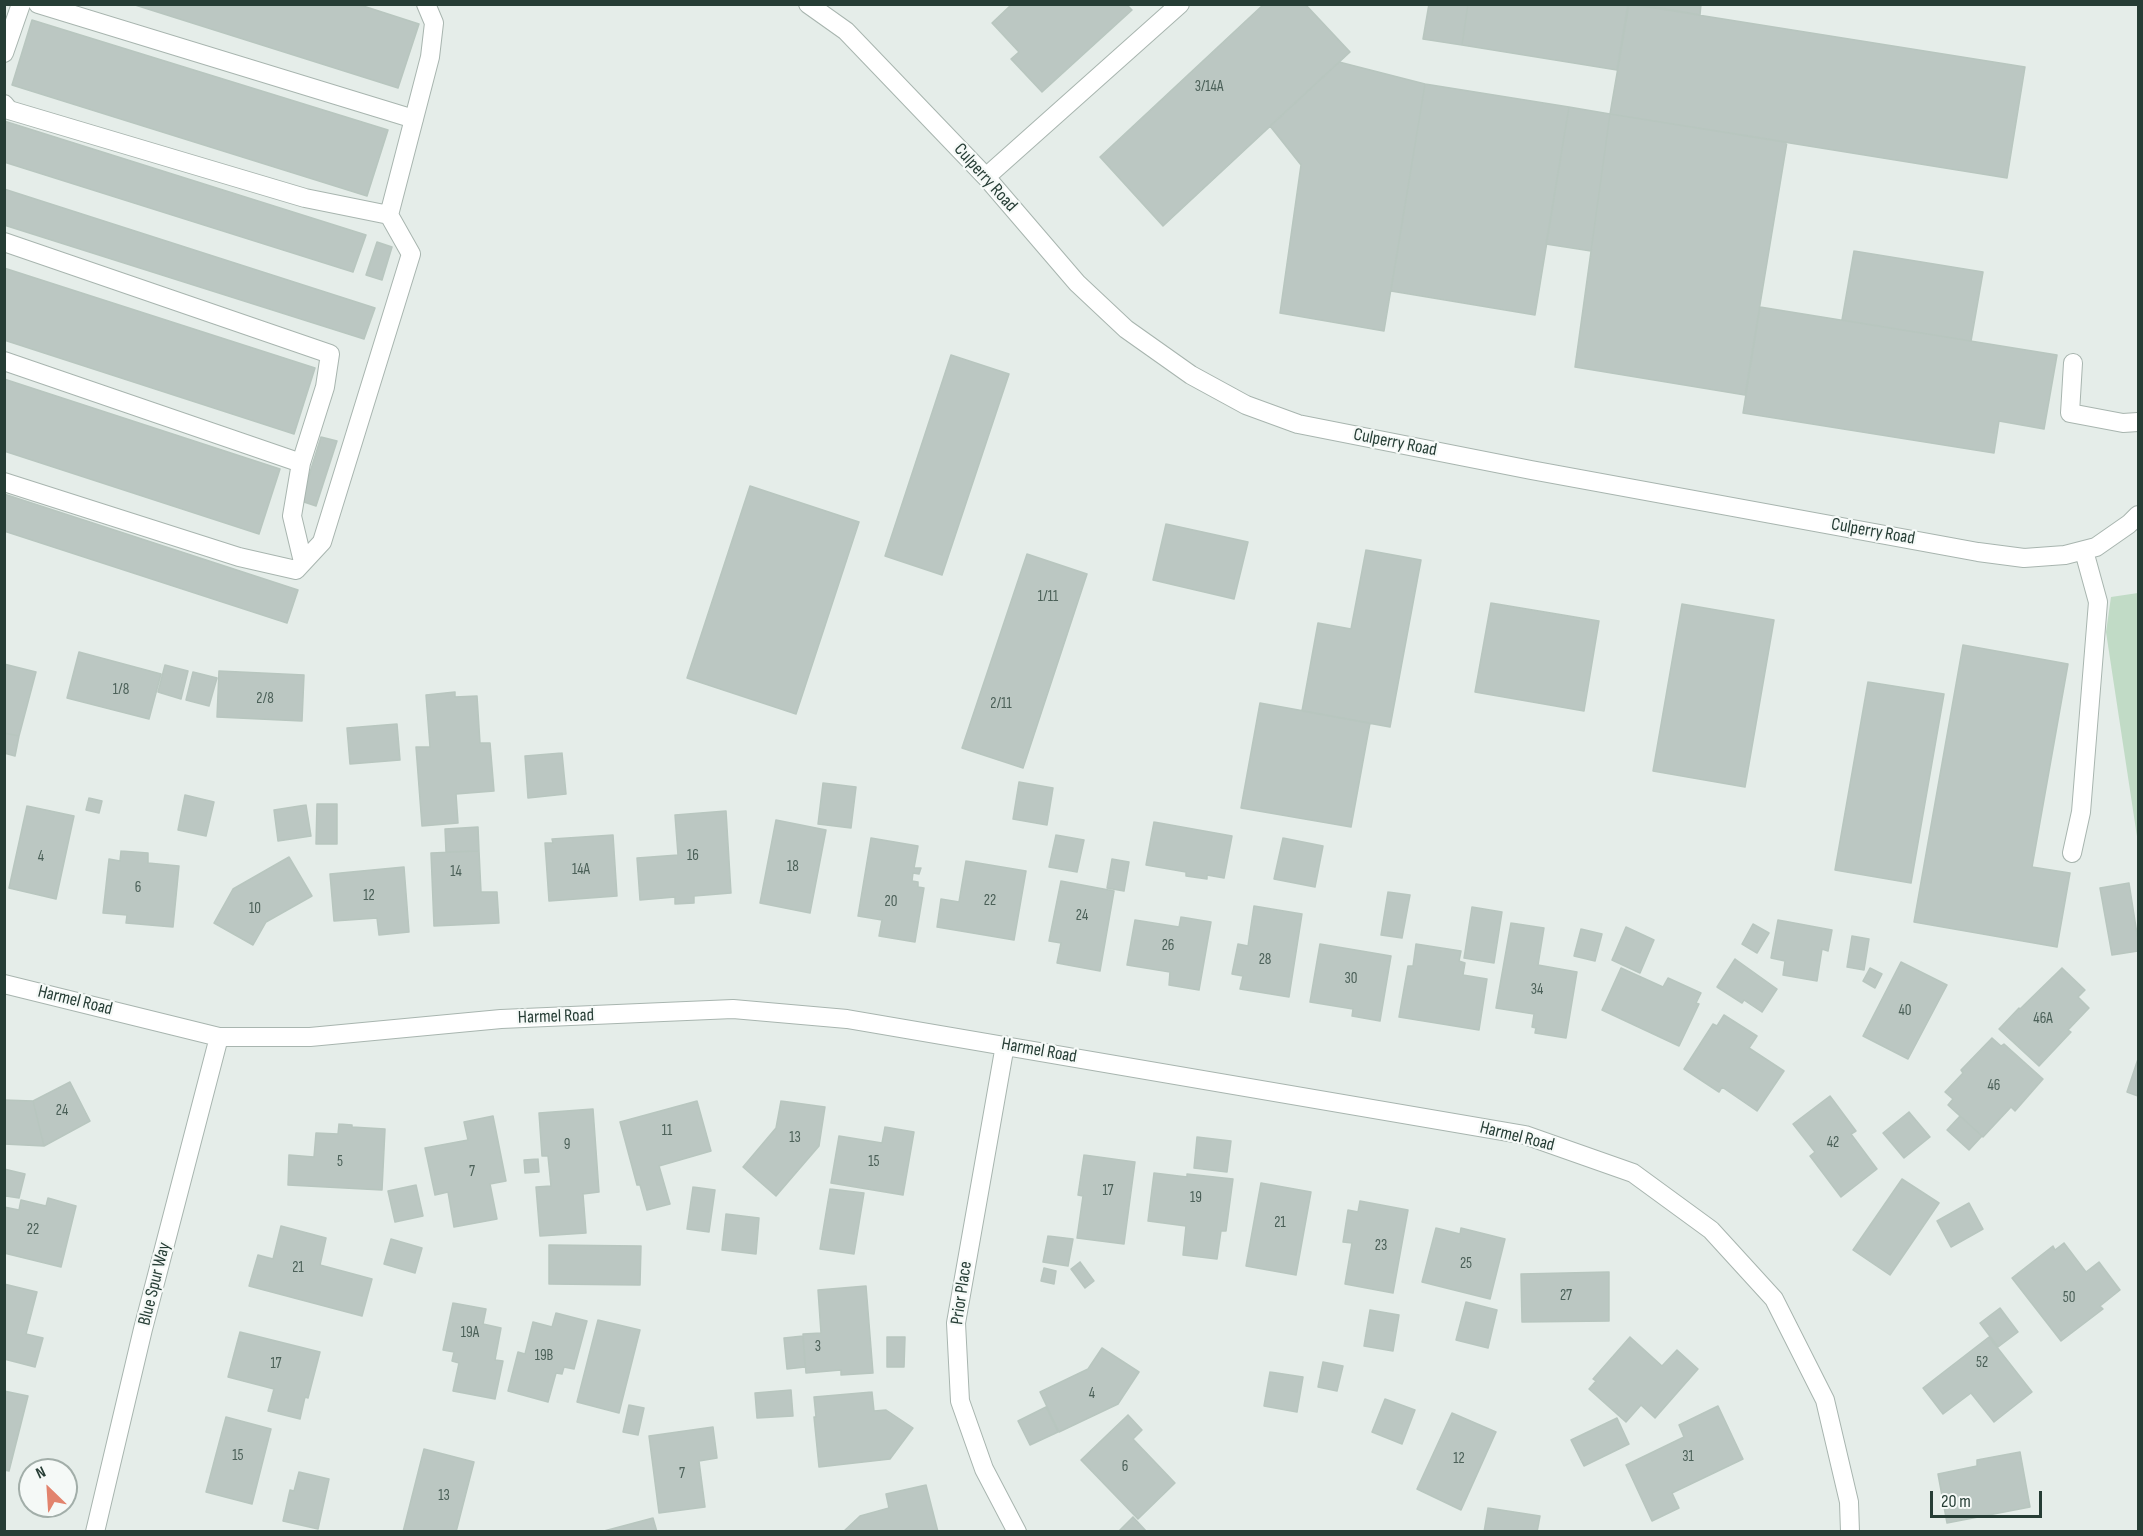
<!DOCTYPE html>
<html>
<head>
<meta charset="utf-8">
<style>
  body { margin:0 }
  #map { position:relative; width:2143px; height:1536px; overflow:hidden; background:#e5ede9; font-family:"Sofia Sans Condensed",sans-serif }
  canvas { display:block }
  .frame { position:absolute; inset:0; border:6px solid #263d35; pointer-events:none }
  .north { position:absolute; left:18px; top:1458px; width:60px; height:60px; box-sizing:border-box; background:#f5f9f7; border:2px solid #a2aea9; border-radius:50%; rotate:335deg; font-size:16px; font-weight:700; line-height:24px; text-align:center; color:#263d35 }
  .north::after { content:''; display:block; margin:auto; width:21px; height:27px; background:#e2836d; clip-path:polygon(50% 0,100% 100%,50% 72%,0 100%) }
  .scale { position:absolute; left:1930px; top:1491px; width:112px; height:27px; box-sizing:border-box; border:3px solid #263d35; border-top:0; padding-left:8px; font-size:18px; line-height:21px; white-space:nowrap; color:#263d35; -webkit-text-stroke:4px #f5f9f7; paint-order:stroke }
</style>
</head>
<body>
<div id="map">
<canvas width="2143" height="1536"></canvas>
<div class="frame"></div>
<div class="north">N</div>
<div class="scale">20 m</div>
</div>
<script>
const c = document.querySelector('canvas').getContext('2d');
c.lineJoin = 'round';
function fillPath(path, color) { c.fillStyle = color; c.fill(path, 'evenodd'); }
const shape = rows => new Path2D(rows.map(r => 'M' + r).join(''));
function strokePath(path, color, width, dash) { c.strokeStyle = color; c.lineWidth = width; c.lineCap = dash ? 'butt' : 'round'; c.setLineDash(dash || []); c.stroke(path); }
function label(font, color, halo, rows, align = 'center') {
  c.font = font + ' "Sofia Sans Condensed",sans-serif'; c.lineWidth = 4.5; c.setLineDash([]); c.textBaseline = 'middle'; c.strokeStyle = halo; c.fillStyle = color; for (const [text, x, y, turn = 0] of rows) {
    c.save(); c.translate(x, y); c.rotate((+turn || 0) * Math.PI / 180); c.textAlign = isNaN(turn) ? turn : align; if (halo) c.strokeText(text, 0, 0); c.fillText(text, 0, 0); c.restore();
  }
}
fillPath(shape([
  [2138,593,2138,843,2106,632,2111,597]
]), '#c1dbc6');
const building = shape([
  [132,4,357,4,419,24,398,88,132,4],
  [1012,4,1126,4,1132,10,1042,92,1011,59,1019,52,992,23,1012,4],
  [1264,4,1305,4,1350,52,1163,226,1100,157,1264,4],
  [1429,4,1468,4,1462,45,1423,39,1429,4],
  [1468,4,1628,4,1617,70,1462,45,1468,4],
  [1629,4,2025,67,2007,178,1610,114,1629,4],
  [1639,4,1701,4,1700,15,1639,4],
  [32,20,388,130,367,196,12,85,32,20],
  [1339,62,1425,84,1384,331,1280,313,1301,165,1270,126,1339,62],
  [1425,84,1569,107,1535,315,1391,291,1425,84],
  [1569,107,1610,114,1591,251,1546,244,1569,107],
  [1610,114,1787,142,1745,395,1575,367,1610,114],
  [4,121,366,235,353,272,4,162,4,121],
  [4,189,375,308,364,339,4,225,4,189],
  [377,242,392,247,382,280,366,275,377,242],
  [1854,251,1983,272,1971,341,1842,320,1854,251],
  [4,268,315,368,294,434,4,340,4,268],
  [1760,307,2057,355,2044,429,1999,421,1994,453,1743,413,1760,307],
  [951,355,1009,374,942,575,885,556,951,355],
  [4,379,280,469,259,534,4,451,4,379],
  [321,437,337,441,316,506,301,501,321,437],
  [750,486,859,522,796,714,687,678,750,486],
  [4,494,298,590,287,623,4,531,4,494],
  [1166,524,1248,542,1234,599,1153,580,1166,524],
  [1366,550,1421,560,1390,727,1302,711,1318,623,1351,629,1366,550],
  [1027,554,1087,574,1023,768,962,748,1027,554],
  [1491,603,1599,621,1584,711,1475,692,1491,603],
  [1682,604,1774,620,1745,787,1653,771,1682,604],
  [1963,645,2068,664,2032,867,2070,873,2057,947,1914,922,1963,645],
  [79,652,161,674,149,719,67,698,79,652],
  [4,664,36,672,19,736,4,733,4,664],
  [165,665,188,671,181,699,158,692,165,665],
  [219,671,304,675,302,721,217,717,219,671],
  [193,672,217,678,209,706,186,700,193,672],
  [1868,682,1944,694,1911,883,1835,870,1868,682],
  [455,692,455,697,477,696,480,743,490,743,494,791,456,794,458,823,422,826,416,747,430,747,426,695,455,692],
  [1260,703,1370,723,1351,827,1241,808,1260,703],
  [397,724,400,760,350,764,347,728,397,724],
  [4,733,19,736,15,756,4,753,4,733],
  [562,753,566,794,528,798,525,756,562,753],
  [1019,782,1053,788,1047,825,1013,819,1019,782],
  [823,783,856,787,851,828,818,824,823,783],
  [185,795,214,802,206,836,178,830,185,795],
  [89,798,102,801,99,813,86,810,89,798],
  [317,804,337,804,337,844,316,844,317,804],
  [306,805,311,836,278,841,274,810,306,805],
  [27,806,74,816,56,899,9,888,27,806],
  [726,811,731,893,694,896,694,903,675,904,675,897,640,900,637,858,678,855,675,815,726,811],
  [776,820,826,830,810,913,760,903,776,820],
  [1154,822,1232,836,1224,878,1207,875,1207,879,1186,876,1186,872,1146,865,1154,822],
  [478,827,479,851,446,852,445,829,478,827],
  [613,835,617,896,549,901,545,843,553,843,552,839,613,835],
  [1056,835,1084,840,1077,872,1049,867,1056,835],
  [871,838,918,846,914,868,921,868,919,874,913,873,912,881,918,882,918,887,924,888,915,942,879,936,882,920,858,916,871,838],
  [1283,838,1323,846,1315,887,1274,879,1283,838],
  [121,851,148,853,148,863,179,866,173,927,126,923,127,915,103,913,109,859,120,861,121,851],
  [479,851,481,892,497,892,499,923,434,926,431,853,479,851],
  [289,857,312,896,266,922,253,945,214,923,233,889,289,857],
  [1112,859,1129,862,1124,891,1107,888,1112,859],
  [966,861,1026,871,1014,940,937,927,941,899,959,902,966,861],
  [404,867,409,932,379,935,377,918,334,921,330,874,404,867],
  [1061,881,1114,891,1100,971,1057,963,1061,943,1049,941,1061,881],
  [2129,883,2138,940,2138,951,2112,955,2100,888,2129,883],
  [1388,892,1410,895,1402,938,1381,935,1388,892],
  [1254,906,1302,914,1289,997,1240,989,1243,976,1232,974,1238,944,1248,946,1254,906],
  [1472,907,1502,912,1494,963,1464,958,1472,907],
  [1181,917,1211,922,1199,990,1169,985,1170,972,1127,965,1135,920,1179,927,1181,917],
  [1778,920,1832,930,1828,951,1822,949,1817,981,1783,975,1785,961,1771,958,1778,920],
  [1511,923,1544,928,1538,965,1577,972,1566,1038,1535,1033,1536,1028,1532,1027,1534,1014,1496,1008,1511,923],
  [1753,924,1769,933,1757,953,1742,944,1753,924],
  [1626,927,1654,940,1640,973,1612,960,1626,927],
  [1581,929,1602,934,1595,961,1574,956,1581,929],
  [1852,936,1869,939,1864,970,1847,967,1852,936],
  [1320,944,1391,956,1380,1021,1352,1016,1353,1009,1310,1002,1320,944],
  [1416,944,1461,951,1459,961,1465,963,1463,975,1487,979,1479,1030,1399,1017,1408,966,1413,966,1416,944],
  [1735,959,1777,989,1762,1012,1744,1000,1742,1003,1717,987,1735,959],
  [1901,962,1947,985,1908,1059,1863,1036,1901,962],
  [1621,968,1663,987,1668,978,1701,993,1696,1003,1699,1004,1679,1046,1602,1010,1621,968],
  [1870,968,1882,974,1875,988,1863,981,1870,968],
  [2062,968,2085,990,2078,997,2089,1008,2068,1030,2071,1032,2039,1066,1999,1029,2019,1008,2020,1009,2062,968],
  [1724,1015,1757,1036,1749,1048,1784,1071,1757,1111,1722,1087,1719,1092,1684,1069,1713,1024,1717,1026,1724,1015],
  [1992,1038,2001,1046,2004,1044,2043,1079,2015,1111,2011,1107,1983,1137,1948,1105,1953,1099,1945,1092,1963,1073,1961,1070,1992,1038],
  [2138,1059,2138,1096,2127,1092,2138,1059],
  [70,1082,90,1121,44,1146,33,1101,70,1082],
  [1830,1096,1856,1131,1851,1134,1877,1169,1841,1197,1810,1156,1815,1152,1793,1124,1830,1096],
  [4,1100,33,1101,44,1146,4,1144,4,1100],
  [697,1101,711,1151,659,1166,670,1204,647,1210,640,1185,637,1185,620,1122,697,1101],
  [781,1101,825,1107,819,1146,776,1196,743,1167,776,1128,781,1101],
  [593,1109,599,1192,583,1194,586,1233,540,1236,536,1187,551,1186,548,1156,542,1156,539,1113,593,1109],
  [1909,1112,1930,1137,1904,1158,1883,1133,1909,1112],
  [493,1116,506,1181,490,1184,497,1219,454,1227,448,1192,435,1195,425,1148,468,1140,464,1122,493,1116],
  [1960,1116,1982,1136,1969,1150,1947,1130,1960,1116],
  [339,1124,352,1125,352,1127,385,1129,382,1190,288,1185,289,1155,314,1157,316,1133,338,1134,339,1124],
  [885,1127,914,1132,903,1195,831,1183,839,1136,882,1143,885,1127],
  [1197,1137,1231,1141,1227,1172,1194,1168,1197,1137],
  [1084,1155,1135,1162,1124,1244,1077,1238,1083,1196,1078,1195,1084,1155],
  [538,1159,539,1172,525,1173,524,1160,538,1159],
  [4,1169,25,1174,19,1198,6,1196,4,1199,4,1169],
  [1154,1173,1187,1177,1187,1174,1233,1179,1226,1231,1221,1231,1217,1259,1183,1255,1186,1226,1148,1221,1154,1173],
  [1902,1179,1939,1203,1890,1275,1853,1250,1902,1179],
  [1261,1183,1311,1192,1296,1275,1246,1266,1261,1183],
  [416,1185,423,1216,395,1222,388,1191,416,1185],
  [693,1187,715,1190,709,1232,687,1229,693,1187],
  [830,1189,864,1193,854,1254,820,1249,830,1189],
  [48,1198,76,1206,61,1267,4,1253,4,1207,19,1210,21,1200,46,1206,48,1198],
  [1360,1201,1408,1210,1393,1293,1345,1284,1352,1243,1343,1242,1348,1210,1358,1212,1360,1201],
  [1969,1203,1983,1229,1951,1247,1937,1221,1969,1203],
  [726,1214,759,1218,756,1254,722,1250,726,1214],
  [281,1226,326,1238,320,1265,372,1279,362,1316,249,1286,258,1255,273,1259,281,1226],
  [1436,1228,1460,1234,1461,1228,1505,1239,1490,1299,1422,1282,1436,1228],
  [1048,1236,1073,1239,1068,1266,1043,1262,1048,1236],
  [391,1239,422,1248,415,1273,384,1264,391,1239],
  [2064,1243,2086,1272,2099,1262,2120,1290,2100,1306,2103,1309,2061,1341,2012,1278,2053,1246,2055,1250,2064,1243],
  [549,1245,641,1246,640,1285,549,1284,549,1245],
  [1080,1262,1094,1281,1085,1288,1071,1269,1080,1262],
  [1044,1268,1056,1271,1054,1284,1041,1281,1044,1268],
  [1609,1272,1609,1321,1522,1322,1521,1274,1609,1272],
  [4,1284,37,1292,26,1334,43,1338,35,1367,4,1359,4,1284],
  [866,1286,873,1373,841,1375,841,1370,806,1373,803,1334,821,1333,818,1290,866,1286],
  [1466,1302,1497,1310,1488,1348,1456,1340,1466,1302],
  [453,1303,486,1309,483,1324,501,1328,495,1360,503,1361,495,1399,453,1391,459,1363,452,1361,454,1352,443,1350,453,1303],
  [2000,1308,2018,1332,1998,1347,1980,1323,2000,1308],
  [1370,1310,1399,1315,1393,1351,1364,1346,1370,1310],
  [556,1313,587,1321,574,1369,564,1367,562,1374,556,1373,548,1402,508,1391,518,1352,525,1354,533,1322,552,1327,556,1313],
  [598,1320,640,1330,619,1413,577,1402,598,1320],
  [240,1332,320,1352,308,1398,305,1397,300,1419,268,1411,274,1389,228,1377,240,1332],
  [803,1336,805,1367,787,1369,784,1338,803,1336],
  [887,1337,905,1337,904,1367,887,1367,887,1337],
  [1630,1337,1662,1366,1677,1350,1698,1369,1655,1418,1641,1405,1626,1422,1589,1389,1596,1381,1593,1379,1630,1337],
  [1989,1337,2032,1392,1994,1422,1971,1393,1943,1414,1923,1388,1989,1337],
  [1102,1348,1139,1372,1118,1404,1059,1432,1040,1392,1088,1369,1102,1348],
  [1323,1362,1343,1366,1337,1391,1318,1387,1323,1362],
  [1270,1372,1303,1377,1297,1412,1264,1406,1270,1372],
  [791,1390,793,1416,757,1418,755,1393,791,1390],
  [4,1391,28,1396,9,1471,4,1470,4,1391],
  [872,1392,874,1411,886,1410,913,1428,890,1459,819,1467,814,1417,816,1417,814,1397,872,1392],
  [1385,1399,1415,1410,1402,1444,1372,1432,1385,1399],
  [629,1405,644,1408,638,1435,623,1432,629,1405],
  [1718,1406,1743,1459,1672,1493,1679,1508,1652,1521,1626,1465,1684,1437,1679,1425,1718,1406],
  [1046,1407,1058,1432,1030,1445,1018,1421,1046,1407],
  [1452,1413,1496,1432,1461,1510,1417,1489,1452,1413],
  [1128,1415,1142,1430,1133,1439,1175,1483,1138,1519,1081,1460,1128,1415],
  [226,1417,271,1429,252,1504,206,1492,226,1417],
  [1617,1418,1629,1444,1584,1466,1571,1440,1617,1418],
  [713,1427,717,1458,699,1461,705,1507,659,1513,649,1436,713,1427],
  [424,1449,474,1462,456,1532,403,1532,424,1449],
  [2020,1452,2030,1507,1947,1523,1938,1474,1977,1466,1977,1460,2020,1452],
  [299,1472,329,1479,318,1529,283,1521,290,1490,294,1491,299,1472],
  [926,1485,938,1532,843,1532,860,1516,889,1508,886,1494,926,1485],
  [1488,1508,1540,1516,1537,1532,1484,1532,1488,1508],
  [1133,1517,1147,1532,1118,1532,1133,1517],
  [653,1518,657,1532,604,1532,604,1531,653,1518]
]);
fillPath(building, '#bbc7c2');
strokePath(building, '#b8c6bf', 1.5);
const minor = shape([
  [38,4,414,119],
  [808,4,846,31,986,177,1077,283,1126,329,1191,375,1246,405,1298,424,1531,470,1978,552,2024,558,2065,555,2096,547,2129,524,2138,515],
  [4,53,21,4],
  [4,104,9,110,305,198,389,215],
  [986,177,1180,4],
  [4,242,330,354,325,387,301,463,292,516,303,562],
  [4,361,301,463],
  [2073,363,2070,413,2123,423,2138,422],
  [4,482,239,557,296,570,322,542,411,254,389,215,430,57,434,23,426,4],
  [2072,853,2081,812,2098,602,2084,551],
  [4,984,219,1037,310,1037,501,1019,733,1009,847,1019,1525,1135,1633,1173,1711,1230,1774,1299,1825,1400,1849,1502,1850,1532],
  [1005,1045,956,1323,960,1401,984,1469,1017,1532],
  [95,1532,143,1329,219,1037]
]);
strokePath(minor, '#a8b5af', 20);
strokePath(minor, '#fff', 18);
label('15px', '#4b6058', null, [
  ["3/14A",1209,87],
  ["1/11",1048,597],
  ["1/8",121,690],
  ["2/8",265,699],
  ["2/11",1001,704],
  ["16",693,856],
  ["4",41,857],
  ["18",793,867],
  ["14A",581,870],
  ["14",456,872],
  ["6",138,888],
  ["12",369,896],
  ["22",990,901],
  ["20",891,902],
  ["10",255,909],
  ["24",1082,916],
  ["26",1168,946],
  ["28",1265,960],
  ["30",1351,979],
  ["34",1537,990],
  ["40",1905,1011],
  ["46A",2043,1019],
  ["46",1994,1086],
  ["24",62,1111],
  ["11",667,1131],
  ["13",795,1138],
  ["42",1833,1143],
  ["9",567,1145],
  ["5",340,1162],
  ["15",874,1162],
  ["7",472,1172],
  ["17",1108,1191],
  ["19",1196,1198],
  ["21",1280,1223],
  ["22",33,1230],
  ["23",1381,1246],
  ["25",1466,1264],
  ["21",298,1268],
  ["27",1566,1296],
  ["50",2069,1298],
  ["19A",470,1333],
  ["3",818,1347],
  ["19B",544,1356],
  ["52",1982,1363],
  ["17",276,1364],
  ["4",1092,1394],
  ["15",238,1456],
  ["31",1688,1457],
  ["12",1459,1459],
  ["6",1125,1467],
  ["7",682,1474],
  ["13",444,1496]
]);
label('18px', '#263d35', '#f5f9f7', [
  ["Culperry Road",985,178,48],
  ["Culperry Road",1395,443,11],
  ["Culperry Road",1873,532,10],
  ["Harmel Road",75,1001,14],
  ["Harmel Road",556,1017,-2],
  ["Harmel Road",1039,1051,10],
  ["Harmel Road",1517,1137,14],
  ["Blue Spur Way",155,1284,-76],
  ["Prior Place",962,1293,-82]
]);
</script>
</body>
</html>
